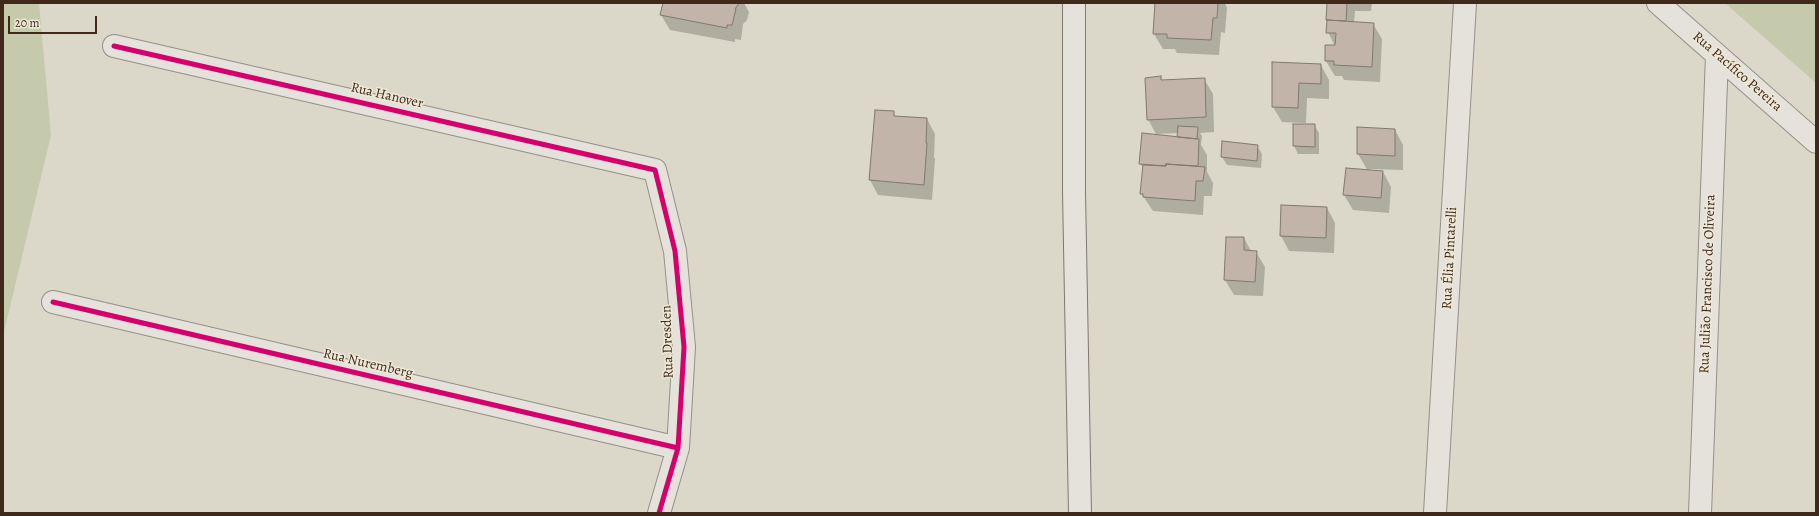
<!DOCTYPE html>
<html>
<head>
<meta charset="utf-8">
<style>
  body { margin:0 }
  #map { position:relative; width:1819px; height:516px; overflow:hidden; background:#dbd7c9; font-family:Alegreya,serif }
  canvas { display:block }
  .frame { position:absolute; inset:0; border:4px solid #40291a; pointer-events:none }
  .scale { position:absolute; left:8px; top:16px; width:89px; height:18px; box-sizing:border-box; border:2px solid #40291a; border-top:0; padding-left:5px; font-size:12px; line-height:14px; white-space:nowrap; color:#40291a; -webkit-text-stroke:3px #ede8d7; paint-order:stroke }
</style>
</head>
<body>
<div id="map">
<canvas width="1819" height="516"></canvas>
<div class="frame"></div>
<div class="scale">20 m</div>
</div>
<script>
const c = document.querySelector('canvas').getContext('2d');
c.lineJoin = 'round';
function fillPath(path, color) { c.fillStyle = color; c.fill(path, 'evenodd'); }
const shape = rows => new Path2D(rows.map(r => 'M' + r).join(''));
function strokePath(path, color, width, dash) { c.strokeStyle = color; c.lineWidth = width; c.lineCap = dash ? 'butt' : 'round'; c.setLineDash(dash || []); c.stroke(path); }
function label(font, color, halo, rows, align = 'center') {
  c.font = font + ' Alegreya,serif'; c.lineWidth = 3; c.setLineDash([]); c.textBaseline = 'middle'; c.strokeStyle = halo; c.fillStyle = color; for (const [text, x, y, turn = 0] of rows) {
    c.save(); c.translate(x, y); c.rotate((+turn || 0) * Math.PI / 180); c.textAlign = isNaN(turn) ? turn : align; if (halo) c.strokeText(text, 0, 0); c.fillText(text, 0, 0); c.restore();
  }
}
fillPath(shape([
  [3,3,39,3,51,135,3,336],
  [1725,3,1816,3,1816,83]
]), '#c5caac');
fillPath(shape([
  [664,3,744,3,749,12,747,20,743,24,741,40,735,39,735,42,670,30,661,15],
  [1156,3,1225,3,1227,8,1225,33,1221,32,1219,55,1177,53,1175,49,1163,49,1154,34],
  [1329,3,1372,3,1371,11,1355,11,1354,23,1373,24,1382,39,1380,82,1344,80,1342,76,1335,76,1326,61,1335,46,1328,32],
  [1273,64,1321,65,1329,80,1329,99,1307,98,1306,123,1282,122,1273,107],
  [1160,77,1162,81,1204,79,1213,94,1214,132,1200,133,1202,136,1201,145,1207,155,1207,172,1213,183,1212,196,1204,196,1203,215,1153,211,1141,193,1144,169,1140,163,1157,136,1148,119],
  [1179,133,1178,138,1157,136,1157,134],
  [893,112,896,117,927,119,935,134,934,157,935,159,932,200,878,195,870,180],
  [1314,125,1319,133,1319,154,1298,154,1294,146],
  [1395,130,1403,145,1403,170,1369,169,1369,171,1383,172,1391,187,1389,213,1353,210,1344,195,1368,171,1358,154],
  [1257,146,1262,154,1261,168,1227,165,1222,157],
  [1327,208,1335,223,1334,253,1289,251,1281,236],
  [1244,238,1251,251,1256,252,1265,267,1263,296,1234,295,1225,280]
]), '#0003');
const building = shape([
  [663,3,739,3,735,9,736,9,732,25,727,25,727,28,660,15,663,3],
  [1155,3,1218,3,1217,18,1213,18,1211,40,1167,38,1167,34,1153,34,1155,3],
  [1327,3,1347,3,1346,21,1326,20,1327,3],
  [1327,20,1374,23,1372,67,1334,65,1334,61,1325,61,1325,45,1335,45,1336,33,1326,33,1327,20],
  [1272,62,1321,64,1321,84,1299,83,1298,108,1272,107,1272,62],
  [1161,76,1161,80,1205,78,1206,117,1147,120,1145,78,1161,76],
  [875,110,894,111,894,116,927,118,926,143,927,143,924,185,869,180,875,110],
  [1293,124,1315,124,1315,147,1293,146,1293,124],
  [1178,126,1198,127,1197,139,1177,137,1178,126],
  [1357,127,1395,129,1395,156,1357,154,1357,127],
  [1142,133,1199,139,1198,166,1166,164,1166,166,1139,164,1142,133],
  [1222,141,1258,145,1257,161,1221,157,1222,141],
  [1166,164,1205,167,1203,181,1196,181,1195,201,1143,197,1143,194,1140,194,1143,165,1166,166,1166,164],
  [1346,168,1383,171,1381,198,1343,195,1346,168],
  [1281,205,1327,207,1326,238,1280,236,1281,205],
  [1226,237,1244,237,1244,250,1257,251,1255,282,1224,280,1226,237]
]);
fillPath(building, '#c3b4a9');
strokePath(building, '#7f796f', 1);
const minor = shape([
  [1658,3,1816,142],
  [114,46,655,170,675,251,684,347,678,448,659,513],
  [53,302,678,448],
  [1435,513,1465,3],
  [1700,513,1717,55]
]);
const secondary = shape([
  [1074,3,1074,192,1080,513]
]);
strokePath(minor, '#969086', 24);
strokePath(secondary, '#7f796f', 24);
strokePath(minor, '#e4e2db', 22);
strokePath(secondary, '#e4e2db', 22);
strokePath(shape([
  [114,46,655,170,675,251,684,347,678,448,659,513],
  [53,302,678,448]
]), '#d6006c', 5);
label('14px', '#40291a', '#ede8d7', [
  ["Rua Pacífico Pereira",1737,72,41],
  ["Rua Hanover",387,96,13],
  ["Rua Élia Pintarelli",1450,258,-87],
  ["Rua Julião Francisco de Oliveira",1708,284,-88],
  ["Rua Dresden",668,342,-92],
  ["Rua Nuremberg",368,364,13]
]);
</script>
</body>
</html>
